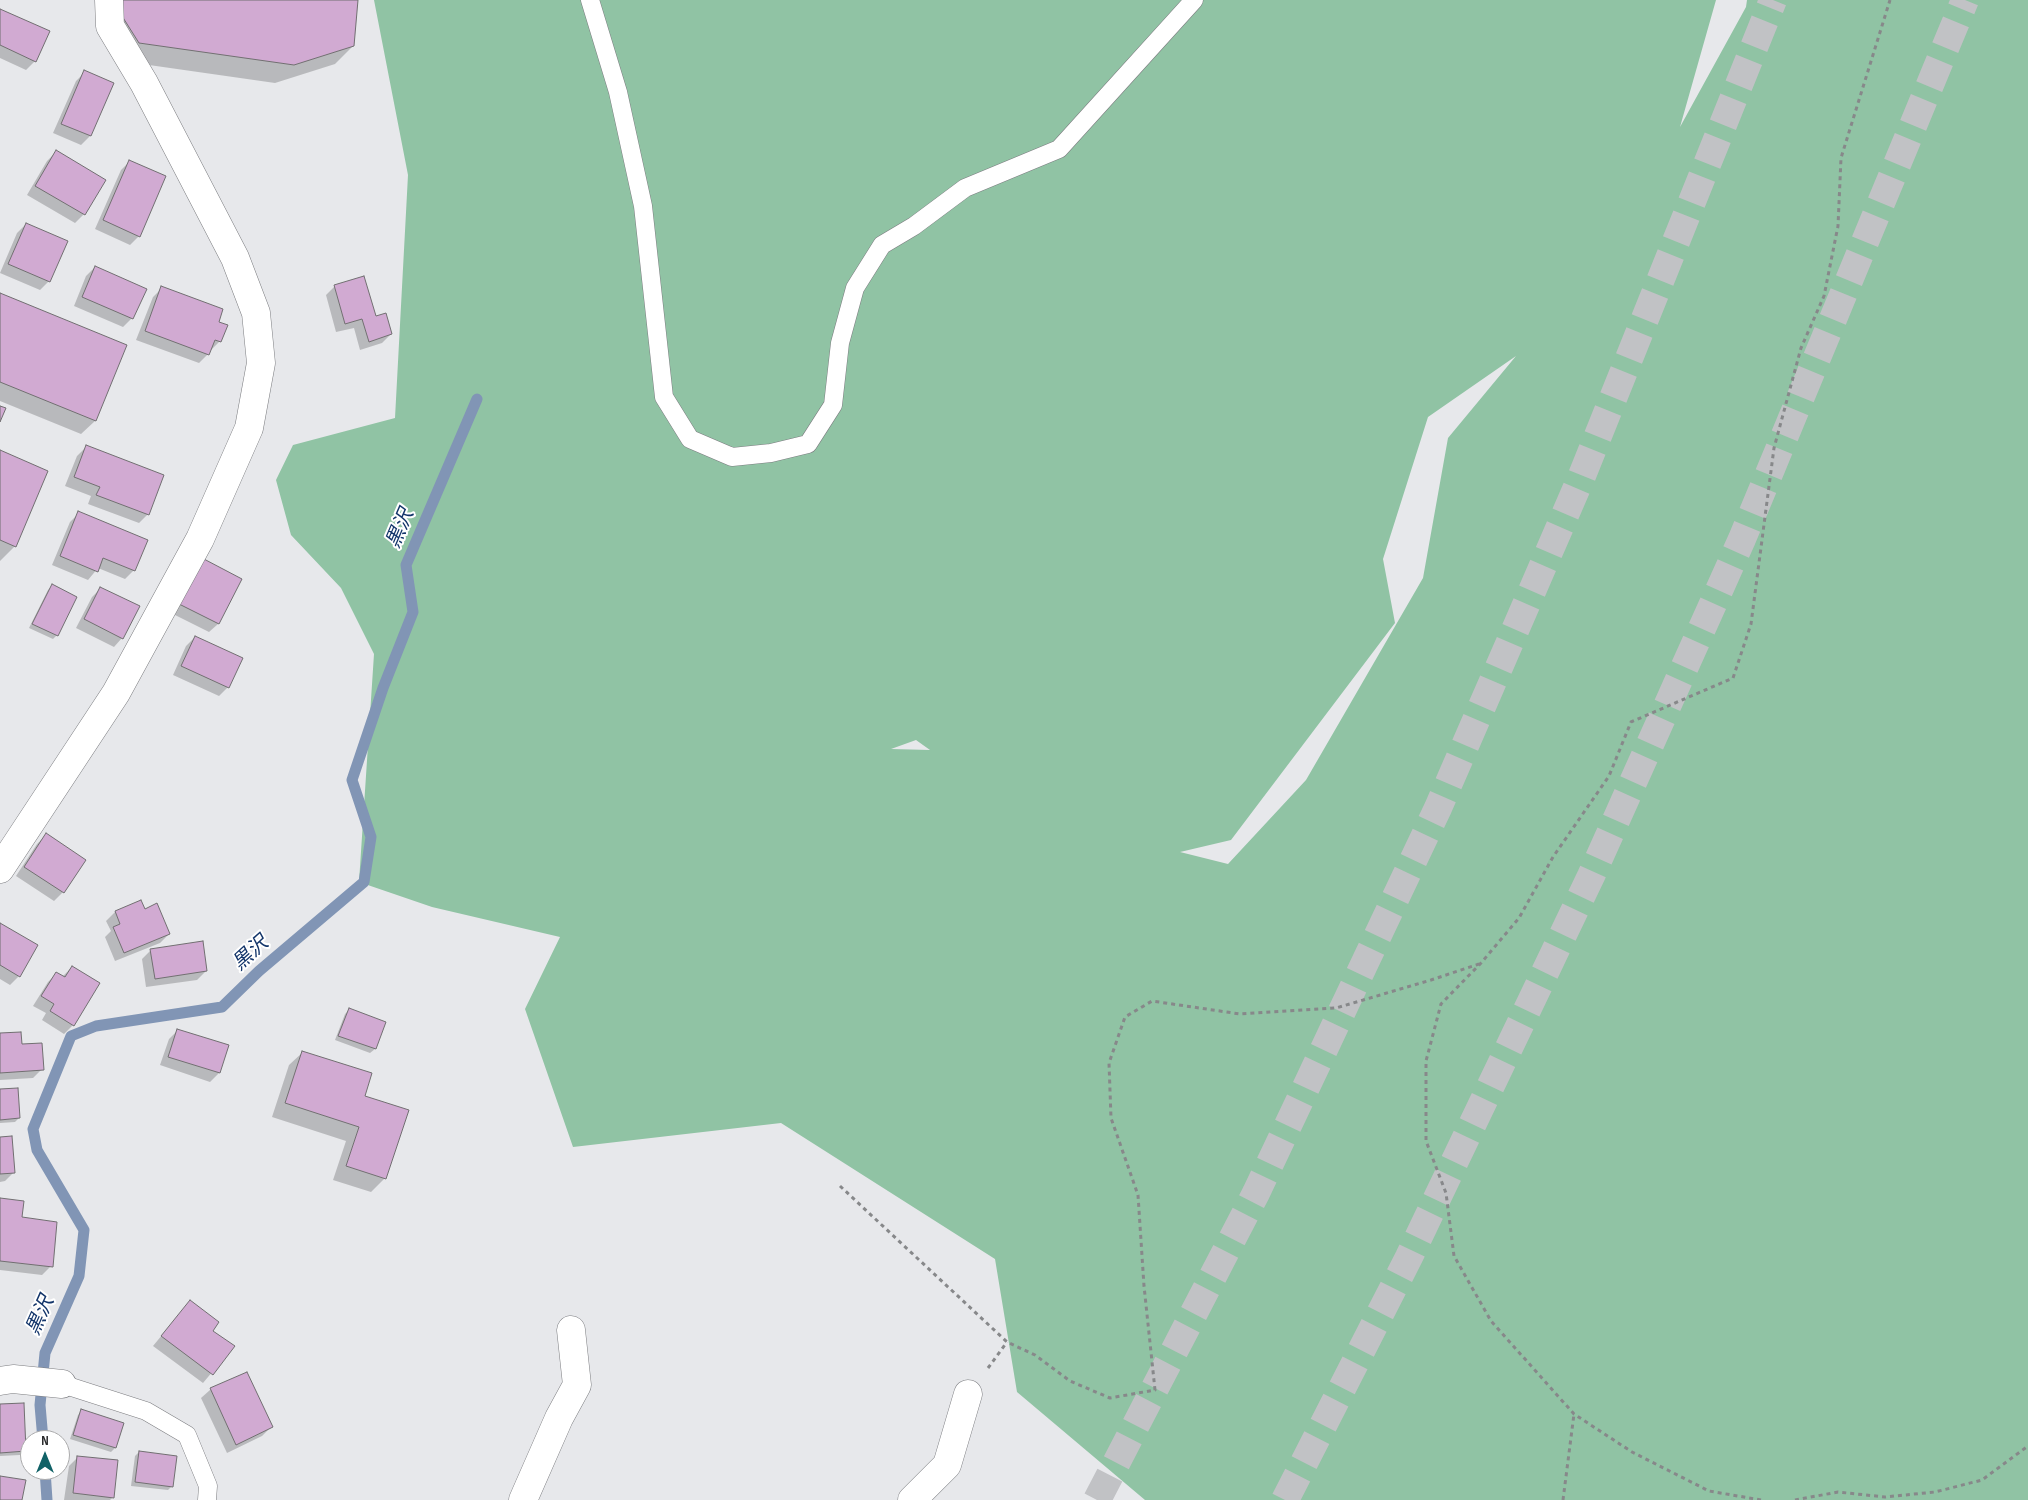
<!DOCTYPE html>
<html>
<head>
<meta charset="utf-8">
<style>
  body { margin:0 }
  #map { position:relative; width:2028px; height:1500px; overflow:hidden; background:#e7e8eb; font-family:"Sofia Sans Condensed",sans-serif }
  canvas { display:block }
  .north { position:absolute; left:20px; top:1430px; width:50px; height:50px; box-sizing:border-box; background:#fff; border:1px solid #aaaaab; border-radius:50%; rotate:0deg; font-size:14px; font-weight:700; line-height:20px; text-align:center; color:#2a2b2c }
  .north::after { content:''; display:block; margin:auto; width:18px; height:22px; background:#116267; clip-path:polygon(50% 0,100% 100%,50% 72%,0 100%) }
</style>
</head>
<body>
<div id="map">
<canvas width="2028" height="1500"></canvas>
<div class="north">N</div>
</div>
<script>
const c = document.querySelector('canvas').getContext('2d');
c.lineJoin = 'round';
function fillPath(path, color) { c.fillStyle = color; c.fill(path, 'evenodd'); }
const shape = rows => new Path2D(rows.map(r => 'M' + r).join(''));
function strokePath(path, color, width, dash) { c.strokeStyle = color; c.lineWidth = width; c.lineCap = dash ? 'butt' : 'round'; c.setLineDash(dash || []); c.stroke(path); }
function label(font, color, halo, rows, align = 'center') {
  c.font = font + ' "Sofia Sans Condensed","Noto Sans JP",sans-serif'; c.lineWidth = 4; c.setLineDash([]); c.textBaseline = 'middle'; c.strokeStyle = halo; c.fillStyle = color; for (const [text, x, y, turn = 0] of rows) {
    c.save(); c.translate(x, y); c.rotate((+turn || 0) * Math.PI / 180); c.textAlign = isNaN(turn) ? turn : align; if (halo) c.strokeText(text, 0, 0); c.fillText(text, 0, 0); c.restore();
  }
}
fillPath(shape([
  [374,0,1716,0,1680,127,1746,7,1747,0,2028,0,2028,1500,1145,1500,1017,1392,995,1259,781,1123,573,1147,525,1009,560,937,432,907,359,882,374,654,341,588,291,535,276,480,293,445,395,418,408,175],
  [1516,356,1448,438,1423,578,1306,780,1228,864,1180,852,1231,840,1395,623,1383,559,1428,417],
  [916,740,930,750,891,749]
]), '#90c3a4');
fillPath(shape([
  [101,0,357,0,353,46,335,64,275,83,121,61],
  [0,10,35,61,26,70,0,58],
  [85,72,113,84,90,136,81,145,53,133,76,81],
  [56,152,84,214,75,223,27,195,47,161],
  [130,161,139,236,130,245,95,229,121,170],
  [26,224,66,241,49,281,40,290,0,273,17,233],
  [95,267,132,318,123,327,74,306,86,276],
  [335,286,375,317,391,334,382,343,360,350,354,328,336,332,326,295],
  [162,288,217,323,220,341,211,350,210,350,208,354,199,363,136,340,153,297],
  [0,294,125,345,95,421,81,434,0,401],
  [86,447,148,514,139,523,88,504,91,496,65,486,77,456],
  [0,452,15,546,0,561],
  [79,513,134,570,125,579,98,568,88,580,52,565,70,522],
  [193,569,241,579,218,624,209,632,171,613],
  [52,586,57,635,53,639,29,628,48,590],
  [101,588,122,638,114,647,76,628,92,597],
  [195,637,228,687,219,696,173,675,186,646],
  [46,835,63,892,54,901,16,876,37,844],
  [144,910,169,934,160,943,115,961,105,937,111,931,106,921,115,912],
  [0,925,19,976,10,985,0,979],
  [151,950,206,971,197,980,146,987,142,959],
  [72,967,73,1025,64,1034,42,1020,46,1013,33,1006,48,982,57,973,62,977],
  [350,1009,384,1022,375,1049,370,1053,335,1040,345,1014],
  [178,1030,227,1046,219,1073,210,1082,160,1065,169,1039],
  [0,1035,20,1045,42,1069,33,1078,0,1080],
  [303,1052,363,1096,385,1178,371,1192,333,1180,346,1141,272,1117,289,1065],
  [0,1091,19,1118,15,1122,0,1123],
  [0,1138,14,1172,5,1181,0,1182],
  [0,1200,51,1266,42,1275,0,1270],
  [190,1301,211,1331,233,1347,203,1383,153,1346],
  [246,1373,271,1427,262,1436,227,1453,201,1398,210,1390],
  [0,1406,24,1451,20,1455,0,1456],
  [82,1411,123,1423,115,1448,111,1452,70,1439,78,1415],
  [139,1452,172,1486,168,1490,131,1486,135,1456],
  [78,1457,113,1497,110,1500,64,1500,69,1466]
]), '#0003');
strokePath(shape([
  [43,1440,40,1405,45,1353,79,1276,84,1230,37,1150,33,1129,71,1036,96,1026,222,1007,259,971,364,882,371,837,352,780,383,688,413,612,406,565,477,399],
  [45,1470,47,1500]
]), '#8195b5', 11);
const building = shape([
  [120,0,358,0,354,46,294,65,139,43,122,16,120,0],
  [0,9,50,31,36,62,0,45,0,9],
  [84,70,114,83,91,136,61,124,84,70],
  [56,150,106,180,85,215,35,186,56,150],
  [129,160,166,176,140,237,103,220,129,160],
  [26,223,68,241,50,282,8,264,26,223],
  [95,266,147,289,133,319,82,297,95,266],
  [364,276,376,316,386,313,392,334,369,342,362,319,345,324,334,285,364,276],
  [161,286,223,309,219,322,228,325,221,342,215,340,209,355,145,331,161,286],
  [0,293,127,345,96,421,0,382,0,293],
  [0,406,6,408,0,422,0,406],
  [86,445,164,475,149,515,96,495,100,487,74,477,86,445],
  [0,450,48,471,16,547,0,540,0,450],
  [78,511,148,540,135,571,103,558,98,572,60,556,78,511],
  [202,558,242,579,219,624,179,604,202,558],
  [52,584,77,597,58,636,32,624,52,584],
  [100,587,140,606,123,639,84,619,100,587],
  [195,636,243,658,229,688,181,666,195,636],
  [46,833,86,860,64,893,24,867,46,833],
  [141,900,145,909,157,903,170,934,124,953,113,927,120,924,115,911,141,900],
  [0,923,38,945,20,977,0,965,0,923],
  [203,941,207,971,155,979,150,949,203,941],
  [72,966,100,983,74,1026,50,1011,54,1004,41,996,56,972,65,977,72,966],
  [349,1008,386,1022,376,1049,338,1036,349,1008],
  [177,1029,229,1045,220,1073,168,1057,177,1029],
  [21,1032,22,1044,42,1043,44,1070,0,1073,0,1033,21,1032],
  [302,1051,372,1073,365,1096,409,1110,386,1179,346,1166,359,1127,285,1103,302,1051],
  [18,1088,20,1118,0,1120,0,1089,18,1088],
  [12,1136,15,1173,0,1174,0,1137,12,1136],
  [0,1198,24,1201,22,1217,57,1222,53,1267,0,1261,0,1198],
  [190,1300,219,1322,213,1331,235,1346,213,1375,161,1336,190,1300],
  [247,1372,273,1427,236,1445,210,1388,247,1372],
  [24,1403,26,1451,0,1453,0,1404,24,1403],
  [81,1409,124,1423,116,1448,73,1435,81,1409],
  [139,1451,177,1456,173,1487,135,1482,139,1451],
  [77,1456,118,1460,114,1498,73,1493,77,1456],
  [0,1476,26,1480,22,1500,0,1500,0,1476]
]);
fillPath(building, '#d1aad2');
strokePath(building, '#716f71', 1);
strokePath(shape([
  [1097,1500,1256,1193,1438,808,1581,478,1773,0],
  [1285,1500,1409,1257,1591,876,1742,539,1965,0]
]), '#c1c2c5', 28, [28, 14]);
const lane = shape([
  [590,0,618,92,643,206,664,397,690,439,732,457,771,453,808,444,833,405,840,343,855,288,882,245,914,226,965,188,1059,149,1194,0],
  [62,1384,146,1411,187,1435,208,1486,207,1500]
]);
const street = shape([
  [0,869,116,693,200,539,249,428,261,363,256,313,235,258,144,83,110,26,109,0],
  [0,1381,13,1379,62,1384],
  [523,1500,559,1418,577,1385,571,1330],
  [912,1500,947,1465,968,1394]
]);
strokePath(lane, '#7c7d80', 19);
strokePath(street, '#7c7d80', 29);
strokePath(shape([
  [840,1186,1007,1342,1035,1355,1070,1381,1110,1398,1155,1390,1144,1286,1138,1195,1111,1118,1109,1063,1125,1017,1152,1001,1240,1014,1336,1008,1431,980,1479,964],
  [988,1368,1007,1342],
  [1563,1500,1574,1414],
  [1761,1500,1709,1491,1632,1452,1574,1414,1491,1321,1454,1256,1446,1193,1426,1141,1426,1061,1441,1004,1481,963,1519,918,1553,857,1609,776,1631,722,1733,678,1751,624,1774,448,1801,348,1824,296,1838,226,1841,158,1890,0],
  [1795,1500,1838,1492,1885,1497,1935,1492,1982,1480,2028,1446]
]), '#87888a', 3, [4, 4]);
strokePath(lane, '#fff', 18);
strokePath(street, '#fff', 28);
label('italic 20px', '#13356a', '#fff', [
  ["黒沢",401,529,-67],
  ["黒沢",251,954,-42],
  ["黒沢",41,1316,-66]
]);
</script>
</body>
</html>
